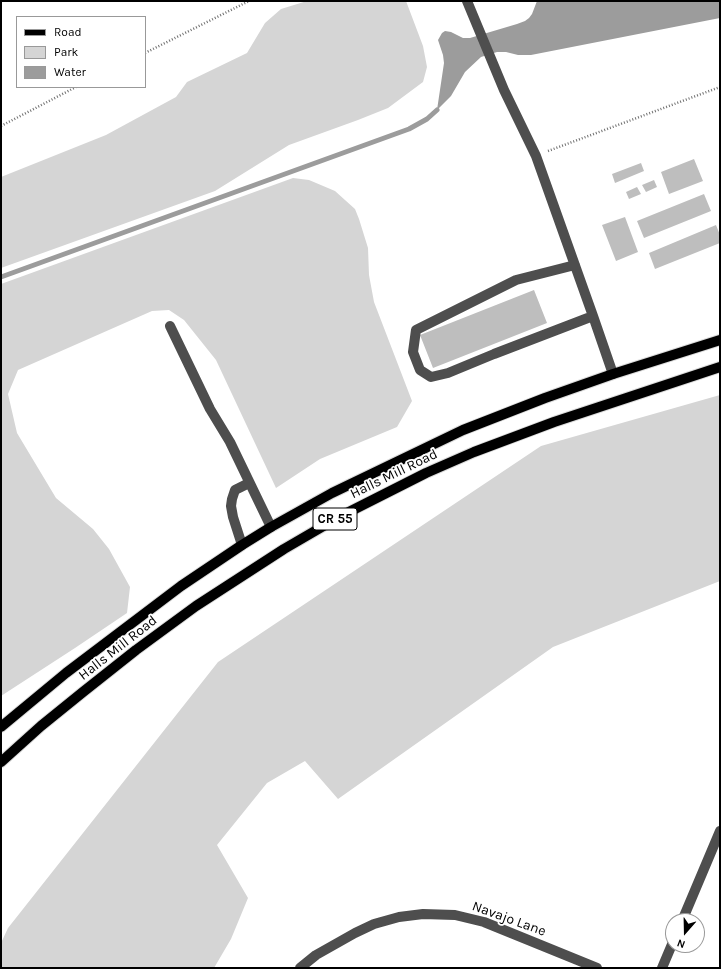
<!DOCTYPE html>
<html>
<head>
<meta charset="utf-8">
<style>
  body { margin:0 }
  #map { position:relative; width:721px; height:969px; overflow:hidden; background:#fff; font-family:Karla,sans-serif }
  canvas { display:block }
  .frame { position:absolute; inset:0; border:2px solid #000; pointer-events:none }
  .legend { position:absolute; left:16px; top:16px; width:130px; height:72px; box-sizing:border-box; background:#fff; border:1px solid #999; margin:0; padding:5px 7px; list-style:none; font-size:12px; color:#000 }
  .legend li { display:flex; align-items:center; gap:8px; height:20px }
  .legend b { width:20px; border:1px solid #999 }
  .north { position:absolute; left:665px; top:913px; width:40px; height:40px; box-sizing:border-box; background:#fff; border:1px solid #999; border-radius:50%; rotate:200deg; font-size:11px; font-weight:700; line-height:16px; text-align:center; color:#000 }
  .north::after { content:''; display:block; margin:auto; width:14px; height:18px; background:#000; clip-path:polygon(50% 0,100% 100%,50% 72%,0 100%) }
</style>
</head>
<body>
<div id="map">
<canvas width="721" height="969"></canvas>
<div class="frame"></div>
<ul class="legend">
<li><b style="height:5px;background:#000"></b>Road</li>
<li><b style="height:11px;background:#d5d5d5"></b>Park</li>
<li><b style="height:11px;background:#9c9c9c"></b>Water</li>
</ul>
<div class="north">N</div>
</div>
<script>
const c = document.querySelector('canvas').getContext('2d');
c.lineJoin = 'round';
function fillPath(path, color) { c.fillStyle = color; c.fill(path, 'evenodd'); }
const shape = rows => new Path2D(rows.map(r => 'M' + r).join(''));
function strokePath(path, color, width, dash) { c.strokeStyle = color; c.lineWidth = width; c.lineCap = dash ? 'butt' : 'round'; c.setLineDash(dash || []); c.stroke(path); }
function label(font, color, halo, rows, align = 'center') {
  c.font = font + ' Karla,sans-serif'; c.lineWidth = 3.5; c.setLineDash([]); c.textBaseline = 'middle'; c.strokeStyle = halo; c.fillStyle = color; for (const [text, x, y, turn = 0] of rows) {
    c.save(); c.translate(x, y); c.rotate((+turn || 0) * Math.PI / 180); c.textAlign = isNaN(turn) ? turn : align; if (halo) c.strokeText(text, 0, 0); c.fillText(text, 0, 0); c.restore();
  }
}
fillPath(shape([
  [307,1,406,1,423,46,427,67,423,82,388,108,358,120,289,145,215,191,1,268,1,177,106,135,176,97,187,82,247,53,265,23,281,9],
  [293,178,309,180,335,191,355,209,359,219,368,248,369,275,374,302,412,401,397,427,320,459,276,488,216,360,184,320,169,310,152,311,18,370,8,394,17,433,56,498,93,529,109,549,130,587,127,613,75,648,1,696,1,284],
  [720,395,720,581,553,647,338,799,305,761,267,783,217,845,248,898,231,939,214,968,1,968,1,943,8,928,218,662,541,446]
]), '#d5d5d5');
fillPath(shape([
  [537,1,720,1,720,18,531,55,518,55,506,52,497,52,481,57,465,72,451,96,437,110,444,63,443,55,438,40,442,33,445,31,451,32,463,38,470,38,517,24,525,21,529,18,532,14]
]), '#9c9c9c');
strokePath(shape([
  [1,277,409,129,427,119,437,110]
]), '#9c9c9c', 5);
fillPath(shape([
  [694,159,703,181,669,194,661,172],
  [641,163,644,171,615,183,612,174],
  [654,180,657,187,646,192,642,185],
  [637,187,641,194,629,199,626,192],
  [704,194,711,211,644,238,637,221],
  [625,217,638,252,616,261,602,225],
  [716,225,720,235,720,243,655,269,649,253],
  [534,290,547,323,433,368,420,335]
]), '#bebebe');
const major = shape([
  [1,727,66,673,181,586,242,545,271,527,332,493,463,430,545,398,613,374,720,340],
  [1,762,41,726,83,692,136,650,196,606,284,549,339,517,426,473,474,452,554,422,720,367]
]);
strokePath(major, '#dbdbdb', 12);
strokePath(shape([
  [145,53,249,1],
  [1,126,76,87],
  [548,151,720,87]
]), '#707070', 2.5, [1, 2]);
strokePath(shape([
  [467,1,504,90,536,156,593,316,613,374],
  [575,265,516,280,416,330,413,352,420,370,431,377,448,373,494,354,593,316],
  [170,326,210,409,230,442,271,527],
  [242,545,233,517,231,506,232,499,235,490,249,483],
  [682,921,720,831],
  [300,968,316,955,355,933,374,924,399,917,423,914,455,915,484,922,597,968],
  [662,968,673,942]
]), '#4e4e4e', 10);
strokePath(major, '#000', 10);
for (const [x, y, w] of [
  [335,519,44]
]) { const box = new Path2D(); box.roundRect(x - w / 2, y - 11, w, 22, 3); c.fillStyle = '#fff'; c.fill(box); strokePath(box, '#000', 1); }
label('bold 13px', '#000', null, [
  ["CR 55",335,519]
]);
label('14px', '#000', '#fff', [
  ["Halls Mill Road",394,474,-26],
  ["Halls Mill Road",118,648,-38],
  ["Navajo Lane",509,919,20]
]);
</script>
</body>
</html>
